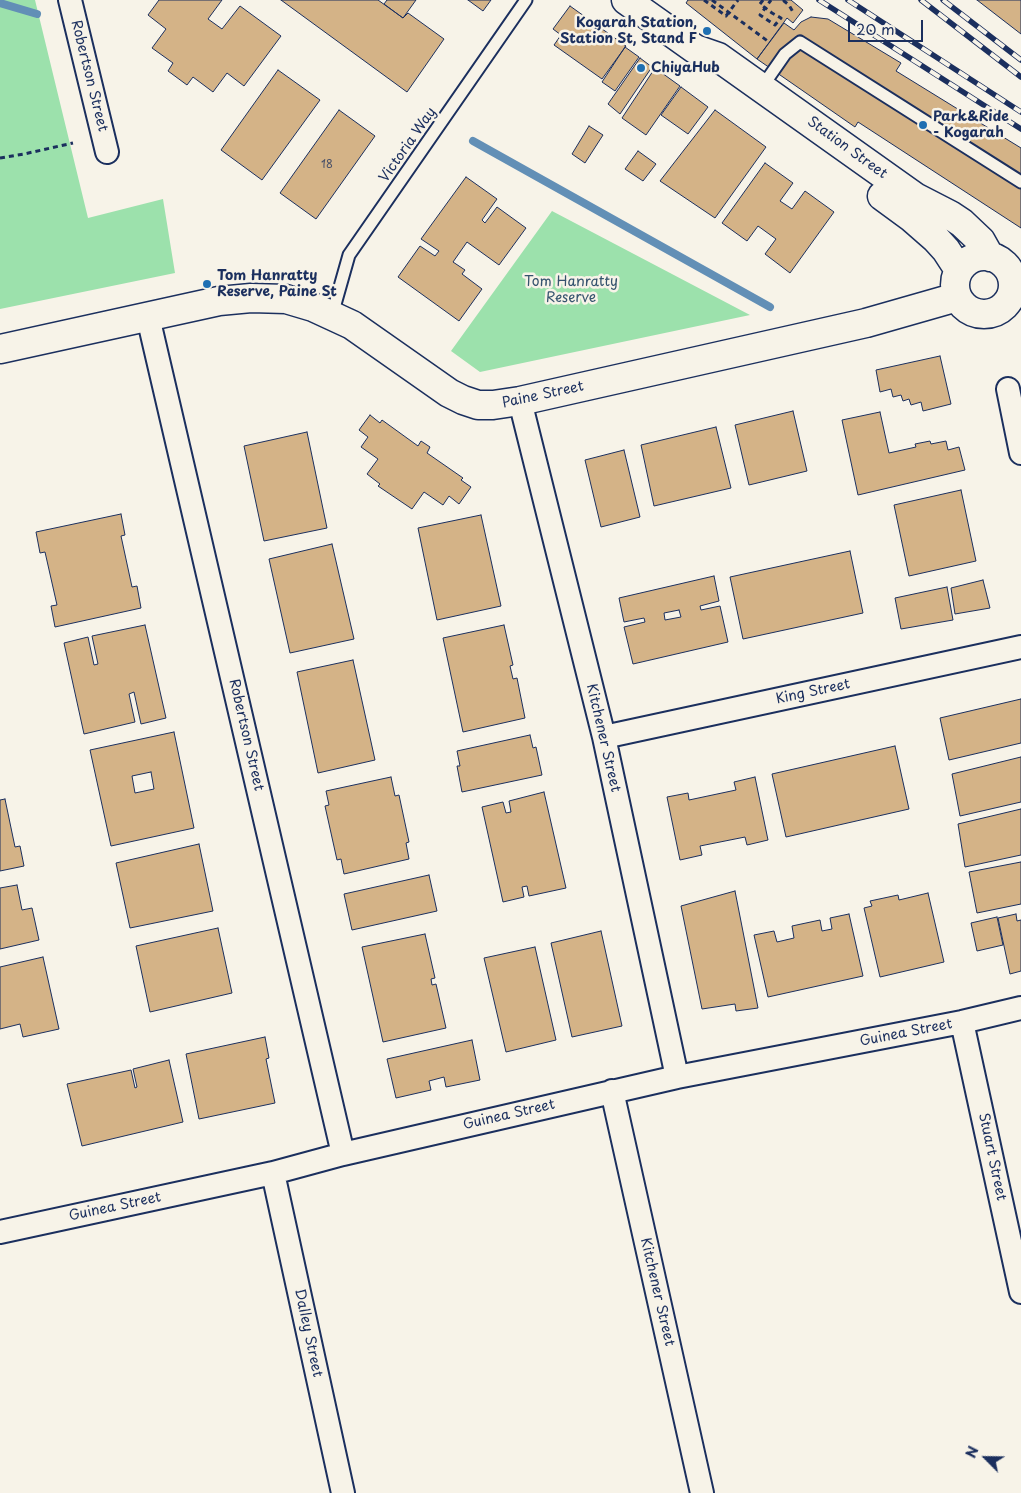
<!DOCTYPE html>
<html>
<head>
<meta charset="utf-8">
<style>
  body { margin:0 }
  #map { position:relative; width:1021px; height:1493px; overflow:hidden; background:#f7f3e8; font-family:"Playpen Sans",sans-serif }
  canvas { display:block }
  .north { position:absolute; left:961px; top:1433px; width:50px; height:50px; -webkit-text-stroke:4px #f7f3e8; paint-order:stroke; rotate:293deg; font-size:14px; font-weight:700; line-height:20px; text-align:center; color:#1b2f5e }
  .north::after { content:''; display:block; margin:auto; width:18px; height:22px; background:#1b2f5e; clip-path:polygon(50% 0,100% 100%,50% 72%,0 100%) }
  .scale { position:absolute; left:848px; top:20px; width:75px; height:22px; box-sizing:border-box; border:2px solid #1b2f5e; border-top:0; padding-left:6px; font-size:15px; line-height:18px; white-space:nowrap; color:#1b2f5e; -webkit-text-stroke:4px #f7f3e8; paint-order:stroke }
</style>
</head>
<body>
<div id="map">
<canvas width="1021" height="1493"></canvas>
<div class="north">N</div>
<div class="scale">20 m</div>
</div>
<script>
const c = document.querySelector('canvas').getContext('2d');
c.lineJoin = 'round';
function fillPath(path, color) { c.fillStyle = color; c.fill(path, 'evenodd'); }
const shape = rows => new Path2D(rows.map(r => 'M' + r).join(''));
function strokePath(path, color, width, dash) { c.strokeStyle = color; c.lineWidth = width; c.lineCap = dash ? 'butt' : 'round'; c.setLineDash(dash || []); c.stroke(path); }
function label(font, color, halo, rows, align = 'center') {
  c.font = font + ' "Playpen Sans",sans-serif'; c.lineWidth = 5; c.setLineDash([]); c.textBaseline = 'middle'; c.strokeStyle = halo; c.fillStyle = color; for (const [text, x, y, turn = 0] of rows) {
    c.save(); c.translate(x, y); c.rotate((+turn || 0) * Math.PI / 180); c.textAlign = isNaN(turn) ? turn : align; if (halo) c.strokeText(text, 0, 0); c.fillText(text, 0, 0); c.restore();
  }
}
fillPath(shape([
  [0,0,35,0,88,218,163,199,175,273,0,309],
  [552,211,750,315,480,372,451,351]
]), '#9ce1ac');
strokePath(shape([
  [0,3,37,14],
  [473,141,770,307]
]), '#628fb6', 8);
const building = shape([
  [159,0,222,0,208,19,222,29,240,6,281,36,244,86,227,73,213,92,193,77,187,85,168,71,173,63,152,48,166,29,148,15,159,0],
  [281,0,378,0,403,18,408,13,444,39,407,92,281,0],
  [387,0,416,0,403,18,384,4,387,0],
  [468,0,491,0,483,11,468,0],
  [688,0,791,0,803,10,793,23,787,18,757,59,686,3,688,0],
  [977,0,1021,0,1021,34,977,0],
  [570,6,626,46,602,79,554,45,561,35,553,29,570,6],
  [811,17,828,19,901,63,896,71,1021,148,1021,228,858,122,855,127,757,59,784,23,794,30,801,22,811,17],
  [625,47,639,57,615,91,602,82,625,47],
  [640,58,652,67,620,114,608,104,640,58],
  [655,68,680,86,646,135,622,118,655,68],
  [278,70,320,100,262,180,221,150,278,70],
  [681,87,708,107,688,134,661,115,681,87],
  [339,110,375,136,316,219,280,193,339,110],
  [715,110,766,147,715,218,660,181,715,110],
  [589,126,603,135,585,163,572,154,589,126],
  [638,151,656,164,643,181,625,169,638,151],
  [765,163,793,183,780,201,792,209,805,191,834,212,790,273,765,254,776,239,758,226,747,241,722,223,765,163],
  [466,177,497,199,482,220,485,223,497,207,526,228,499,265,467,242,453,262,465,270,462,274,482,289,459,321,398,277,420,246,435,256,439,251,421,239,466,177],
  [940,356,951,404,923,411,921,402,911,405,909,399,903,401,901,395,893,397,891,389,880,392,876,370,940,356],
  [793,411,807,471,749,485,735,425,793,411],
  [880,412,889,453,916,447,915,444,930,441,931,444,946,441,948,450,959,447,965,470,858,495,842,420,880,412],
  [370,415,380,423,382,420,418,446,421,441,430,447,427,453,463,478,461,480,471,487,459,504,449,496,443,505,424,492,412,509,378,486,380,484,367,474,378,459,361,447,368,437,359,430,370,415],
  [716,427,731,488,654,506,641,445,716,427],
  [307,432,327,528,264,541,244,446,307,432],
  [624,450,640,517,601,527,585,460,624,450],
  [961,490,976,561,909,576,894,505,961,490],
  [121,514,125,535,121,536,132,587,137,586,141,608,55,627,51,606,57,605,45,552,40,553,36,532,121,514],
  [481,515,501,606,437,620,418,528,481,515],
  [332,544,354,639,290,653,269,559,332,544],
  [850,551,863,613,743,639,730,577,850,551],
  [714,576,719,601,700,606,701,610,720,606,728,642,633,664,624,627,645,622,644,618,624,622,619,598,714,576],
  [679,610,681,617,665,620,664,613,679,610],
  [983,580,990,608,955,614,951,588,983,580],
  [947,587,953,620,901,629,895,598,947,587],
  [145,625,166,718,141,724,134,692,129,694,135,722,84,734,64,643,88,637,94,665,98,664,92,636,145,625],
  [504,625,513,665,510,666,513,679,517,678,525,718,463,732,443,638,504,625],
  [353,660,375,760,318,773,297,672,353,660],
  [1021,699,1021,743,949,760,940,718,1021,699],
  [174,732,194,828,111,846,90,750,174,732],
  [151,772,154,789,135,793,132,776,151,772],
  [530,735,533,748,536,747,542,775,462,792,457,766,460,766,457,751,530,735],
  [895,746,909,809,786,837,772,774,895,746],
  [1021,757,1021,802,960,816,952,774,1021,757],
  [391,777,395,796,399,795,409,842,406,843,409,859,344,874,341,859,337,860,325,806,329,805,326,791,391,777],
  [755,777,768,840,747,845,745,837,700,846,702,855,680,860,667,797,688,793,689,800,736,790,734,782,755,777],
  [544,792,566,888,529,896,527,886,522,887,524,897,503,902,482,807,503,802,506,813,511,812,509,801,544,792],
  [5,799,15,847,20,846,24,866,0,871,0,800,5,799],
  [1021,809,1021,855,965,867,958,824,1021,809],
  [199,844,213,911,130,928,116,863,199,844],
  [1021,862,1021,904,977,913,969,872,1021,862],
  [429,875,437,911,352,930,344,894,429,875],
  [17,885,22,910,32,908,39,940,0,949,0,888,17,885],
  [735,891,758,1008,736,1011,735,1004,702,1009,681,906,735,891],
  [928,893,944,962,880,977,864,908,872,906,870,901,898,895,899,900,928,893],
  [849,914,863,976,768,997,754,935,774,931,777,942,794,938,792,926,820,920,822,931,832,929,830,918,849,914],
  [1016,914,1017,921,1021,920,1021,971,1010,974,998,918,1016,914],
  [997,917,1003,945,977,951,971,923,997,917],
  [218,928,232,993,150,1012,136,946,218,928],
  [601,931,622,1026,572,1037,551,943,601,931],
  [425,934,435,978,431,979,432,985,436,984,446,1028,383,1042,362,947,425,934],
  [535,947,556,1040,506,1052,484,958,535,947],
  [43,957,59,1029,23,1037,20,1024,0,1029,0,967,43,957],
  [265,1037,269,1058,266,1059,275,1103,199,1119,186,1054,265,1037],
  [472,1040,480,1080,446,1087,444,1077,429,1081,431,1090,396,1098,387,1059,472,1040],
  [169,1060,183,1122,82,1146,67,1084,131,1070,135,1088,137,1087,133,1069,169,1060]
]);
fillPath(building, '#d4b387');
strokePath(building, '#1b2f5e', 1);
const lane = shape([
  [762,87,785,54,800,42,1021,182],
  [332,315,349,255,526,0]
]);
const street = shape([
  [70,0,107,152],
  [148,317,343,1154],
  [1008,389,1021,453],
  [520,401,604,737,677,1077],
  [604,737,1021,647],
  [962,1022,1021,1292],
  [612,1091,702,1493],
  [273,1173,343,1493],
  [0,1232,273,1173,343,1154,677,1077,962,1022,1021,1008]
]);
const secondary = shape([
  [626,0,695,49,718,57,915,197,950,215,962,223,981,241,990,257],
  [882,196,912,218,936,239,946,250,959,270],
  '955 285a29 29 0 1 1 58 0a29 29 0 1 1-58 0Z',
  [0,349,219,301,251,298,286,299,313,307,352,325,449,393,463,400,478,405,493,405,520,401,866,323,957,297]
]);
strokePath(lane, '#1b2f5e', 15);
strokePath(street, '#1b2f5e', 26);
strokePath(secondary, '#1b2f5e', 31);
strokePath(shape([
  [704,0,726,16,738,0],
  [763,0,760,4,772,13,781,18,775,25,760,15,771,0],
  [784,0,784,1,789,5,793,12],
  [0,158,24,154,73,143]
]), '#1b2f5e', 3, [5, 4]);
strokePath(lane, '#f7f3e8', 11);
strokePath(street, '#f7f3e8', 22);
strokePath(secondary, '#f7f3e8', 28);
const rail = shape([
  [819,0,1021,129],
  [848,0,1021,112],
  [921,0,1021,77],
  [943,0,1021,60]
]);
strokePath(rail, '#1b2f5e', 5.5);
strokePath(rail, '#f7f3e8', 4, [11]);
strokePath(shape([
  [712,0,769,42]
]), '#1b2f5e', 3, [5, 4]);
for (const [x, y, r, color] of [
  [707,31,5,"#1f6fb2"],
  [641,68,5,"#1f6fb2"],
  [923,125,5,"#1f6fb2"],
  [207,284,5,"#1f6fb2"]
]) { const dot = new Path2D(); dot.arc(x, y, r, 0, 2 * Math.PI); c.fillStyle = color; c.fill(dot); strokePath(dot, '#f7f3e8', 2); }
label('11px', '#495068', null, [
  ["18",327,165]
]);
label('bold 14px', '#1b2f5e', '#f7f3e8', [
  ["Kogarah Station,",697,23,"right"],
  ["Station St, Stand F",697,39,"right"],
  ["ChiyaHub",651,68],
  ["Park&Ride",933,117],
  ["- Kogarah",933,133],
  ["Tom Hanratty",217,276],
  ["Reserve, Paine St",217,292]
], 'left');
label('14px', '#1b2f5e', '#f7f3e8', [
  ["Robertson Street",89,76,76],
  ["Victoria Way",408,145,-55],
  ["Station Street",847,148,36],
  ["Paine Street",543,395,-12],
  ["King Street",813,692,-12],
  ["Robertson Street",246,735,77],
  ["Kitchener Street",603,738,77],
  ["Guinea Street",906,1033,-11],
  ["Guinea Street",509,1115,-13],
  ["Stuart Street",992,1157,78],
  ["Guinea Street",115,1207,-12],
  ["Kitchener Street",657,1292,77],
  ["Dalley Street",308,1333,78]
]);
label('14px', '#35536e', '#f7f3e8', [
  ["Tom Hanratty",571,282],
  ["Reserve",571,298]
]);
</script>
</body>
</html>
